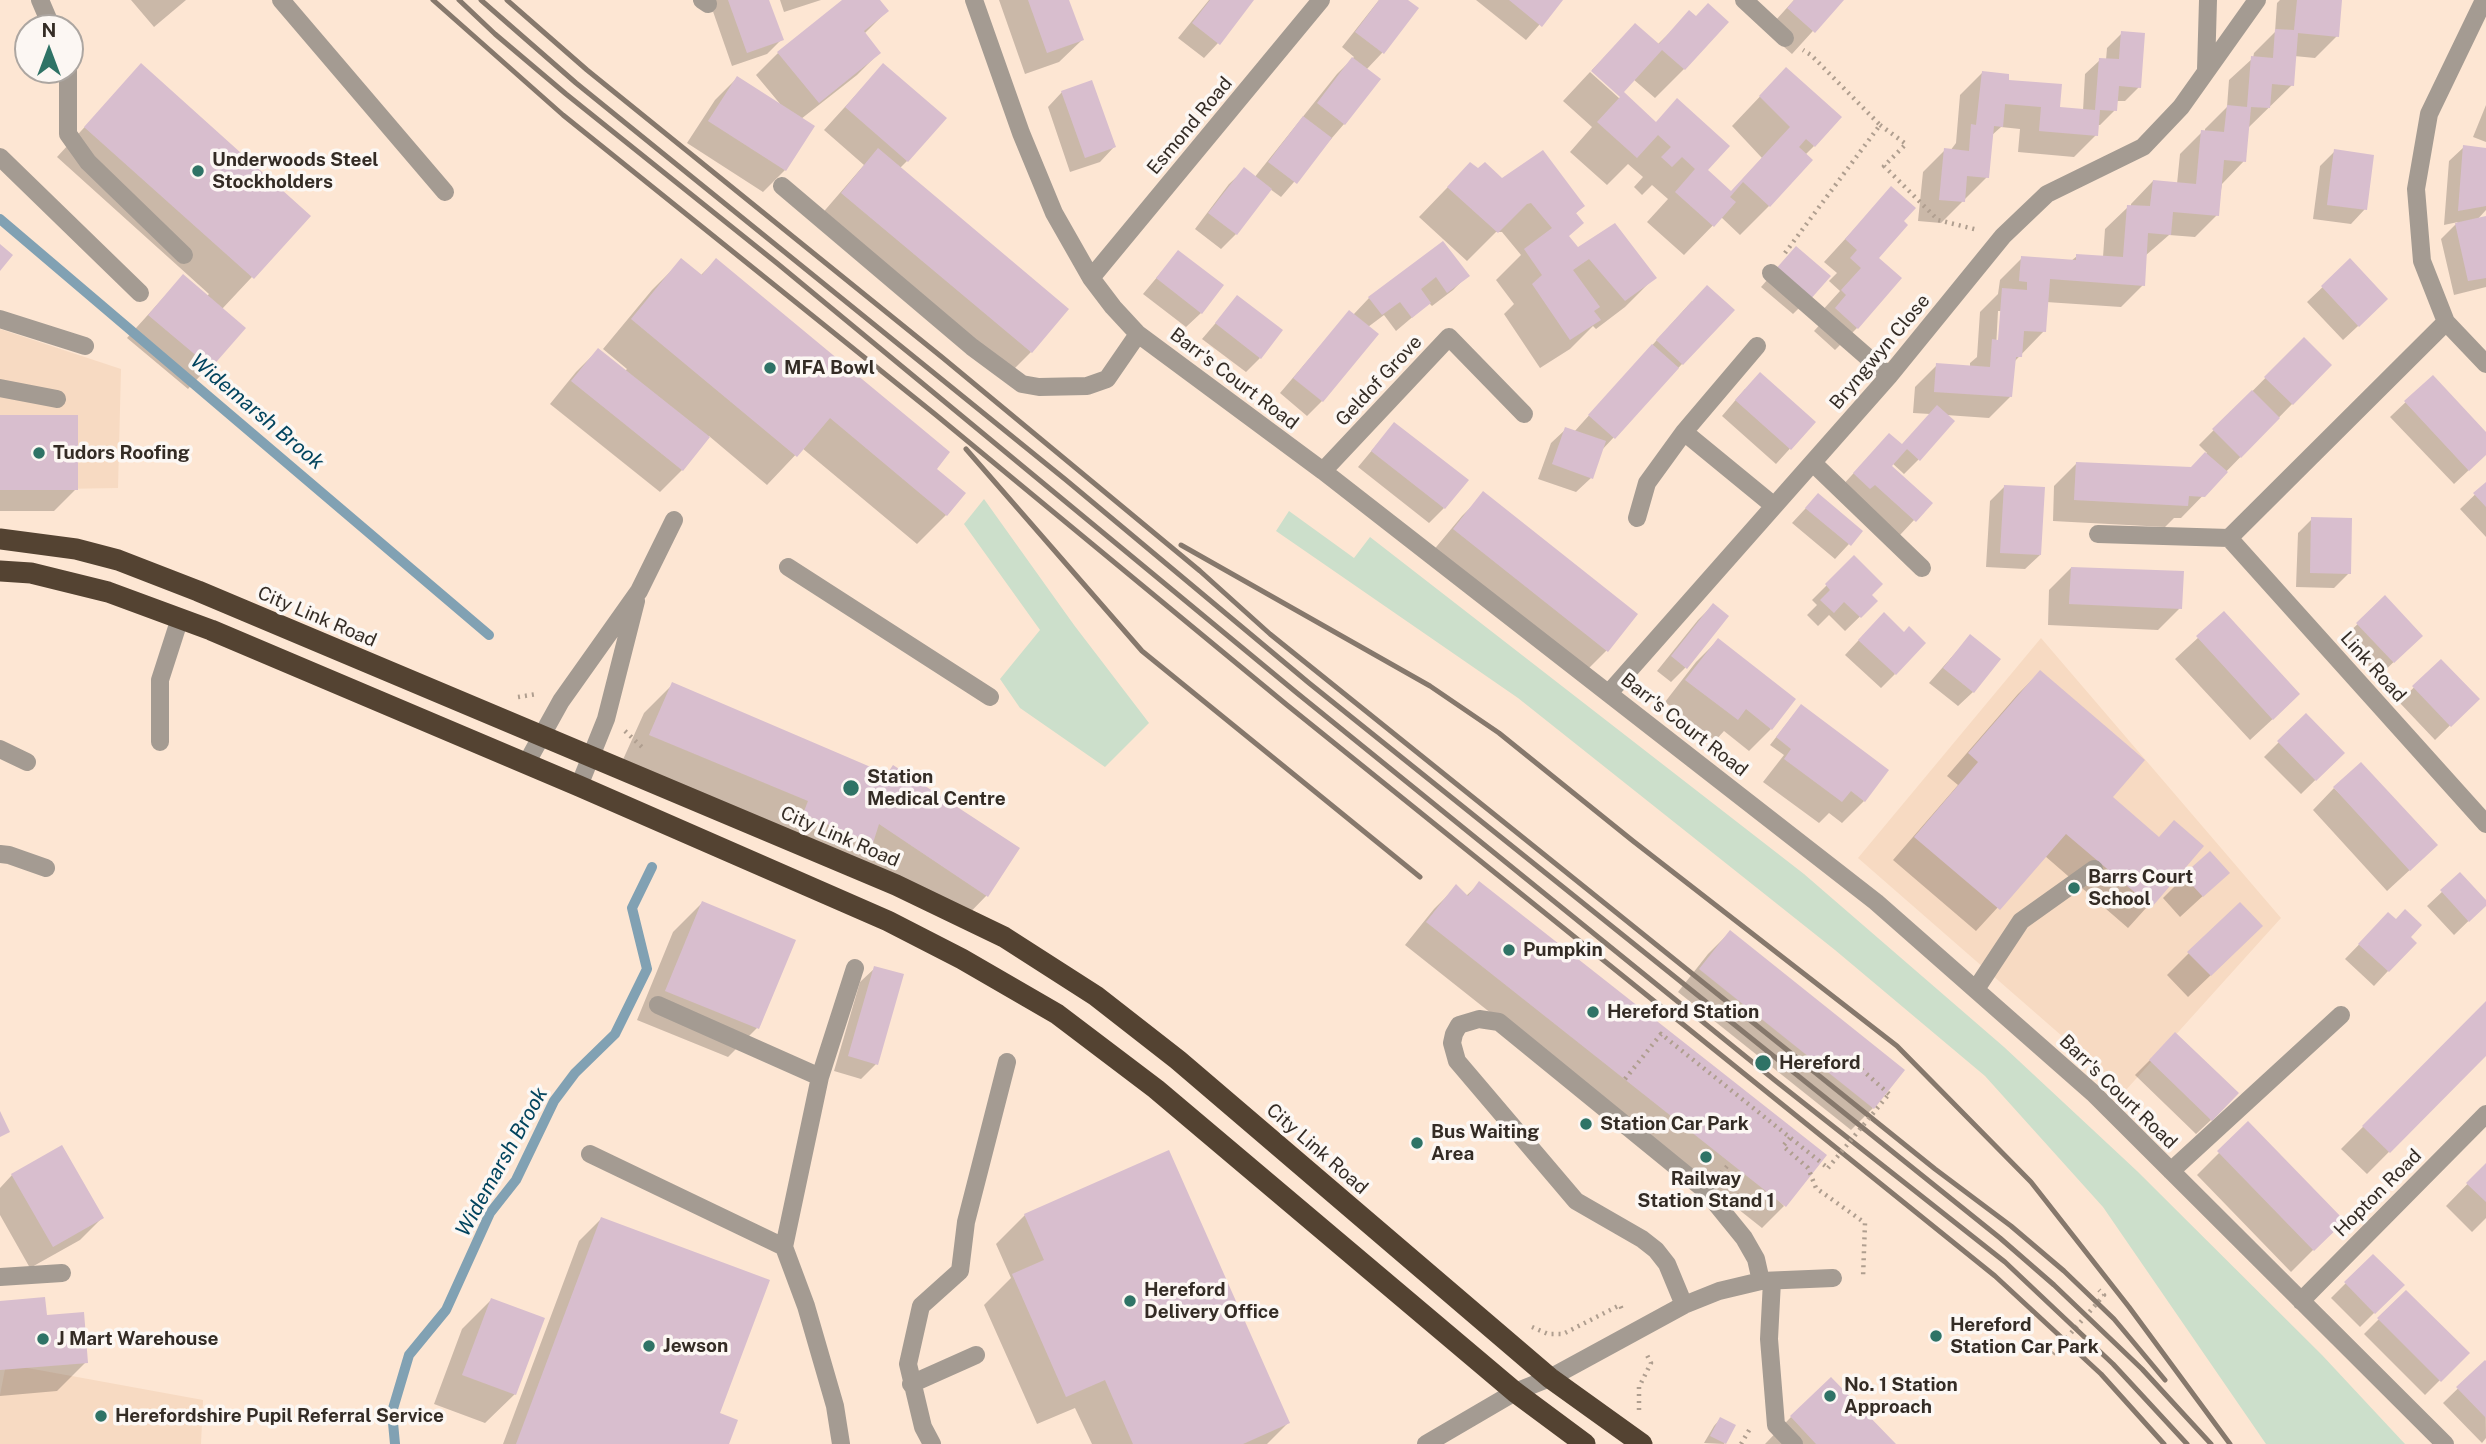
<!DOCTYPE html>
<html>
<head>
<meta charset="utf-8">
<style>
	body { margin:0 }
	#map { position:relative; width:2486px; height:1444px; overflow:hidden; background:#fde6d3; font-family:"Public Sans",sans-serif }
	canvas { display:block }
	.north { position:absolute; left:14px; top:14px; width:70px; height:70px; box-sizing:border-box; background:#fcf7f3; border:2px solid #aca6a1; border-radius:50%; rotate:0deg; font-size:19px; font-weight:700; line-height:28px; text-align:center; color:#342c25 }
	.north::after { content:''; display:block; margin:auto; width:24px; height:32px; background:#2f7366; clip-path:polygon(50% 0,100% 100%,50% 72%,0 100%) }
</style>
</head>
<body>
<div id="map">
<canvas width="2486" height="1444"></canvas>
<div class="north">N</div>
</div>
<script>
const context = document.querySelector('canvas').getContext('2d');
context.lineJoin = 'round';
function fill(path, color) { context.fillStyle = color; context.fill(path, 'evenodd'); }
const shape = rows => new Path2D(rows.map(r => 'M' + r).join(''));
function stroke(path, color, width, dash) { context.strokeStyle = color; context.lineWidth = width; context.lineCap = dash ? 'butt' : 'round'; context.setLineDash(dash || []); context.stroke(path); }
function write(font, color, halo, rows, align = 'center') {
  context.font = font + ' "Public Sans",sans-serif'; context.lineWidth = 7; context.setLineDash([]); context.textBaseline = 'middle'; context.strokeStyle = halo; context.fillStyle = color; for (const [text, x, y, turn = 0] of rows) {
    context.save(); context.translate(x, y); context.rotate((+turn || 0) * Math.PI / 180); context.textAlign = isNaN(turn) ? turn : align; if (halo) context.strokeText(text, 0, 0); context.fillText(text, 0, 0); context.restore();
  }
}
fill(shape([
	[0,329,121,369,118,488,0,490],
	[2041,638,2281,918,2125,1091,1858,858],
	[6,1364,203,1400,201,1444,0,1444,0,1395]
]), '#f7dac2');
fill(shape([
	[984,499,1074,625,1149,723,1105,767,1020,708,1000,679,1040,630,964,524],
	[1289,511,1354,558,1370,537,1804,874,2004,1047,2137,1171,2322,1355,2405,1444,2266,1444,2103,1207,1985,1076,1835,950,1518,698,1276,531]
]), '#ccdfcb');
fill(shape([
	[131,0,186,0,154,27],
	[709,0,768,0,782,39,767,54,732,66],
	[780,0,821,0,784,12],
	[844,0,878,0,887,11,864,34,879,53,857,75,801,119,813,126,785,170,763,192,687,143,715,100,737,78,781,105,756,75,778,53],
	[999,0,1067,0,1082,40,1059,62,1025,74],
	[1209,0,1252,0,1218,43,1204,58,1178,38],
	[1379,0,1405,0,1382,53,1366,70,1344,124,1281,197,1270,189,1236,234,1221,249,1195,229,1229,184,1244,170,1254,178,1337,74,1354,57,1342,47],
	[1476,0,1561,0,1526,40],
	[1794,0,1841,0,1792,54,1766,31],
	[2280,0,2340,0,2337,36,2315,58,2294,56,2292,85,2247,129,2244,161,2222,184,2217,215,2195,237,2169,235,2145,256,2143,285,2121,307,2046,302,2044,331,2013,363,2011,396,1989,418,1946,415,1919,459,1904,474,1892,463,1889,466,1930,503,1900,535,1840,488,1875,450,1901,446,1930,414,1913,413,1915,387,1937,365,1970,367,1970,363,1977,357,1980,312,1998,294,2000,280,2022,258,2071,261,2077,256,2103,257,2105,229,2128,207,2131,207,2131,204,2153,181,2177,184,2180,154,2202,132,2205,132,2205,129,2227,107,2229,80,2253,58,2254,53,2275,32,2277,3],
	[1998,311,2002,311,1999,349,1996,348],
	[1690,13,1684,69,1655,98,1633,79,1621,92,1730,193,1762,158,1732,126,1786,69,1814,146,1805,155,1769,206,1740,235,1721,217,1684,255,1647,222,1668,199,1652,185,1642,195,1634,187,1643,177,1628,164,1607,185,1570,152,1592,127,1563,101,1590,72,1620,99,1620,95,1592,70,1635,25,1657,45],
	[2122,33,2139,87,2125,101,2116,101,2115,110,2100,125,2097,125,2096,135,2074,157,2018,152,2020,129,2001,127,1991,136,1987,177,1941,223,1918,221,1923,172,1945,150,1950,151,1956,143,1960,95,1982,73,2007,81,2058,109,2083,111,2085,74,2100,60,2106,60,2107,48],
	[883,65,907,161,899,169,1031,352,1009,374,820,216,864,165,824,130],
	[141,66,309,216,222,309,244,328,188,389,127,338,183,276,207,296,209,294,57,157],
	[1062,92,1114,147,1100,162,1070,172,1048,107],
	[2486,105,2486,142,2473,137],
	[2464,147,2486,149,2486,210,2476,221,2486,218,2486,287,2454,295,2441,239,2458,222,2444,225,2449,161],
	[2335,151,2365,209,2351,224,2313,219,2320,166],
	[1470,164,1478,171,1502,180,1583,206,1575,214,1567,237,1578,249,1654,278,1625,307,1596,329,1593,326,1570,349,1540,368,1504,314,1514,304,1496,280,1521,255,1502,232,1496,232,1467,261,1419,217],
	[1891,189,1877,258,1857,328,1835,350,1814,331,1826,318,1820,313,1840,291,1829,281,1837,273,1824,262],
	[1443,243,1467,276,1453,290,1432,306,1429,303,1396,331,1384,315,1368,327,1322,401,1307,416,1280,393,1349,312,1353,315,1369,298],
	[1178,252,1201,313,1186,327,1143,294],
	[716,260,934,469,946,515,917,544,802,448,767,485,709,436,682,470,660,492,550,404,576,372,598,350,625,371,627,369,603,349,652,290,681,261,700,276],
	[2350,261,2372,313,2343,340,2307,302],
	[1782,263,1807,300,1793,314,1761,287],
	[1238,297,1260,358,1246,372,1202,339],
	[1692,301,1682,364,1601,451,1591,478,1576,492,1538,479,1551,443,1566,429,1574,432],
	[2304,339,2330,365,2181,518,2174,518,2165,527,2053,521,2054,486,2077,463,2191,469,2207,453,2199,445],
	[2432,377,2486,434,2486,454,2454,484,2390,417],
	[1745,389,1814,422,1776,464,1722,416],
	[0,417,76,489,54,511,0,511],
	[1394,424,1444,508,1429,523,1358,467],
	[2486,484,2486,537,2460,509],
	[2005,486,2040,555,2025,569,1986,567,1990,501],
	[1484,494,1636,614,1606,651,1584,673,1432,552,1462,516],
	[1818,495,1861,531,1835,559,1792,523],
	[2312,519,2349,573,2334,588,2296,587,2298,533],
	[1854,558,1870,595,1876,601,1845,631,1829,615,1818,626,1807,615,1817,605,1812,600],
	[2071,568,2180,608,2158,630,2048,625,2049,590],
	[2385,598,2421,636,2379,676,2342,639],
	[1713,605,1726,616,1685,668,1671,682,1657,671,1698,620],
	[2224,614,2276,716,2250,740,2175,659],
	[1869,629,1895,674,1881,688,1845,655],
	[1970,636,1973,692,1958,706,1929,683],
	[1718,640,1771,729,1749,751,1724,731,1715,741,1665,702,1696,662],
	[2441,661,2477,699,2435,740,2399,702],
	[2040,672,2111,797,2159,838,2202,846,2128,928,2045,856,1976,931,1893,860,1958,785,1947,776,2018,694],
	[673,684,885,775,893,767,987,895,958,925,621,764,644,713],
	[1795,713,1864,801,1842,823,1829,813,1819,823,1763,782,1784,755,1770,745],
	[2306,715,2343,753,2301,794,2264,757],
	[2334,788,2413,867,2387,891,2313,810],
	[2460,875,2486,904,2454,935,2427,906],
	[2185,876,2205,894,2180,917,2163,898],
	[1480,883,1784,1206,1762,1228,1405,945,1434,909,1456,887,1466,896],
	[702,903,757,1028,728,1057,637,1020,673,932],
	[2374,929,2408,937,2388,971,2374,986,2345,959],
	[1730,932,1873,1108,1851,1130,1678,992,1708,954],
	[2239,948,2188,997,2167,975,2189,953],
	[875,968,876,1064,861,1079,834,1071,860,982],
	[2486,1003,2486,1054,2367,1174,2341,1149],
	[2175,1035,2211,1120,2196,1134,2135,1075],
	[2248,1124,2342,1221,2291,1272,2197,1175],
	[1168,1152,1288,1423,1267,1444,1092,1444,1075,1408,1037,1424,984,1305,1011,1278,996,1244,1025,1215],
	[2486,1165,2486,1218,2472,1232,2446,1206],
	[12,1175,102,1218,80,1240,30,1268,0,1215,0,1188],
	[601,1219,727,1444,503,1444,579,1241],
	[2373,1256,2402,1285,2360,1327,2331,1298],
	[2406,1292,2467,1353,2425,1395,2364,1334],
	[491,1300,515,1394,485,1423,434,1404,462,1329],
	[0,1302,45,1317,86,1362,57,1391,0,1396],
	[2485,1362,2486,1438,2482,1443,2443,1403],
	[1791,1417,1893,1444,1765,1444],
	[1720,1419,1734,1426,1724,1444,1704,1443,1714,1426]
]), '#0003');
stroke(shape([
	[0,219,489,635],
	[395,1444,392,1412,409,1355,446,1310,490,1213,516,1180,554,1101,575,1073,615,1034,647,969,632,908,652,867]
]), '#81a1b3', 10);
fill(shape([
	[728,0,769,0,784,40,747,53],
	[842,0,880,0,889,11,864,31,881,53,819,103,777,52],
	[1028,0,1069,0,1084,40,1047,53],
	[1210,0,1254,0,1220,45,1192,23],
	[1379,0,1408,0,1419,8,1384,54,1355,32],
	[1509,0,1563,0,1542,27],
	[1794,0,1844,0,1815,33,1787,8],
	[2297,0,2342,0,2339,37,2298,33,2294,86,2272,84,2270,108,2251,107,2246,162,2224,160,2219,216,2173,212,2171,235,2148,233,2145,286,2050,279,2046,332,2024,331,2022,357,2016,357,2012,397,1934,392,1936,363,1990,367,1992,339,1998,340,2002,288,2027,290,2027,282,2019,281,2021,256,2076,260,2076,254,2123,257,2127,205,2150,206,2153,180,2196,184,2201,130,2224,132,2227,105,2247,107,2251,56,2273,58,2275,29,2294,30],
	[1708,3,1729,22,1685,70,1662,50,1624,92,1656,122,1677,98,1730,146,1708,170,1731,191,1790,127,1759,96,1786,67,1842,117,1815,147,1806,139,1799,147,1813,160,1770,207,1743,182,1730,197,1736,202,1714,227,1675,192,1695,169,1682,157,1672,167,1661,157,1671,147,1658,135,1637,158,1597,122,1620,97,1591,71,1635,23,1659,44,1689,10,1696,16],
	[2121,31,2145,33,2141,88,2119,86,2117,111,2100,110,2098,136,2039,131,2041,107,2005,104,2003,127,1994,126,1989,178,1967,176,1965,202,1939,200,1944,148,1969,151,1971,124,1976,125,1982,71,2009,74,2009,80,2062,84,2060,107,2095,110,2099,58,2119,59],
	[1352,57,1381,79,1345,125,1317,103],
	[141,63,311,216,254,279,84,127],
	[883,63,947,118,908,162,845,107],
	[737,76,815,126,786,171,708,121],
	[1092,80,1116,147,1085,158,1061,91],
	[1303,116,1332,138,1297,184,1268,162],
	[2463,145,2486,148,2486,206,2458,211],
	[878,148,1069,309,1032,353,841,193],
	[2334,149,2374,155,2367,210,2327,205],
	[1543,150,1585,206,1576,213,1584,223,1569,236,1578,247,1615,223,1657,278,1625,301,1589,259,1573,270,1600,307,1594,311,1601,320,1570,340,1532,284,1542,275,1524,249,1552,228,1531,203,1527,204,1498,233,1447,187,1470,162,1478,168,1485,162,1502,178],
	[1244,167,1272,189,1237,235,1208,213],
	[1891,186,1916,208,1904,221,1908,225,1879,258,1902,278,1858,329,1835,308,1846,295,1841,290,1861,268,1850,258,1857,250,1845,239],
	[2486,216,2486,278,2468,281,2455,223],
	[1443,241,1470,276,1447,293,1436,277,1421,289,1431,303,1412,318,1400,302,1382,315,1368,297],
	[0,244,13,255,0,271],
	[1796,246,1831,276,1809,301,1774,271],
	[1178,250,1224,285,1202,314,1156,278],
	[681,258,702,275,716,258,950,452,937,469,966,493,947,516,830,418,797,457,631,319],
	[2350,258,2388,299,2359,327,2321,286],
	[183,274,246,328,211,368,148,315],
	[1707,285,1735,310,1683,365,1656,340],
	[1237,295,1283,330,1261,359,1215,323],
	[1349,310,1379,334,1323,402,1293,378],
	[2304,337,2332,365,2293,405,2264,377],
	[1652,344,1679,368,1615,439,1588,415],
	[598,348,710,437,683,471,571,381],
	[1760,372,1816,422,1791,450,1735,400],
	[2433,375,2486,432,2486,455,2469,471,2404,401],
	[2252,390,2280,418,2241,458,2212,429],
	[1937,405,1955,421,1920,461,1907,449,1892,466,1933,503,1916,522,1875,485,1870,489,1853,473,1889,433,1902,444],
	[0,415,78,415,78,490,0,490],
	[1394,422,1469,480,1445,509,1371,451],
	[1565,427,1606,441,1593,479,1552,464],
	[2205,452,2228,472,2205,497,2189,496,2188,506,2074,500,2076,462,2191,467],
	[2486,482,2486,507,2473,493],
	[2004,485,2045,487,2041,555,2000,553],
	[1483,491,1638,614,1608,652,1453,529],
	[1818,493,1863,531,1851,546,1805,508],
	[2311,517,2352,518,2351,574,2310,573],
	[1854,555,1883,584,1872,595,1878,601,1861,618,1844,602,1834,613,1820,600,1830,590,1825,584],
	[2071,567,2184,571,2182,609,2069,604],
	[2385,595,2423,636,2394,663,2356,623],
	[1713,603,1729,616,1687,669,1671,656],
	[2224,611,2300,694,2273,720,2196,636],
	[1884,612,1904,632,1909,626,1926,643,1896,675,1858,640],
	[1970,634,2001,659,1974,693,1943,668],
	[1718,638,1796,699,1772,730,1746,709,1738,720,1685,680],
	[2441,659,2480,699,2451,727,2412,686],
	[2040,670,2145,760,2113,797,2159,837,2174,820,2204,846,2152,907,2066,834,2000,910,1914,837,1978,762,1968,753],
	[672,682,887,774,893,765,1020,848,988,897,879,824,873,843,803,814,808,801,649,735],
	[1801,704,1889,770,1865,802,1851,791,1842,802,1784,759,1791,749,1776,737],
	[2306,713,2345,753,2316,781,2277,741],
	[2361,762,2438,845,2410,871,2333,787],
	[2210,851,2230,873,2203,897,2183,875],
	[2460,872,2486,900,2486,906,2469,922,2440,890],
	[1479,881,1827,1155,1786,1207,1426,922,1456,884,1468,896],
	[702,901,796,940,759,1029,665,991],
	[2240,902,2263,926,2211,976,2187,952],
	[2405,909,2422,925,2411,937,2417,943,2389,972,2358,944,2388,912,2396,919],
	[1730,930,1905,1070,1874,1109,1699,969],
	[874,966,904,974,878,1065,848,1056],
	[2486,1001,2486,1056,2390,1153,2362,1126],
	[2175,1032,2239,1093,2212,1121,2149,1060],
	[0,1111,10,1132,0,1137],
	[2248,1121,2345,1221,2314,1251,2217,1151],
	[62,1145,104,1218,53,1247,11,1174],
	[1169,1150,1290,1423,1243,1444,1133,1444,1105,1380,1066,1397,1012,1274,1044,1260,1024,1214],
	[2486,1163,2486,1202,2466,1183],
	[601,1217,770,1280,720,1413,738,1420,729,1444,516,1444],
	[2373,1254,2405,1285,2375,1314,2344,1282],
	[2406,1290,2470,1353,2441,1382,2377,1318],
	[45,1297,47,1315,84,1312,88,1363,0,1370,0,1301],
	[491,1298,545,1318,516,1395,462,1375],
	[2485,1360,2486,1361,2486,1418,2456,1387],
	[1831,1377,1896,1444,1816,1444,1790,1416],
	[1720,1417,1736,1425,1726,1444,1710,1436]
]), '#d8bece');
stroke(shape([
	[1880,125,1906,144,1884,166,1938,220,1978,230],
	[1785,253,1880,125,1811,55,1803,50],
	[518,697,537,694],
	[625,731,644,749],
	[1851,1060,1889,1094],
	[1625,1079,1661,1034,1828,1168],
	[1790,1138,1783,1146,1808,1168,1816,1188,1865,1223,1863,1278],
	[1721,1173,1730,1163],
	[1532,1327,1548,1334,1563,1334,1620,1305,1623,1312],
	[2043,1348,2051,1356,2104,1295,2099,1290],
	[1639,1410,1639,1387,1651,1363,1646,1353],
	[1741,1444,1751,1427]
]), '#af9e8f', 4.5, [2, 5]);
stroke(shape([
	[40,0,52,28],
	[281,0,445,192],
	[702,0,708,4],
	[974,0,1021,133,1054,213,1091,278,1113,307,1138,334,1323,471,1876,902,2093,1093,2445,1444],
	[1744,0,1785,38],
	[2484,0,2429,114,2416,189,2422,261,2446,322,2486,364],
	[68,70,68,134,88,162,184,255],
	[2206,70,2208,0],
	[0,157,140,293],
	[782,186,972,347,1022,384,1039,387,1087,386,1107,379,1138,334],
	[1771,273,1889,376],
	[1091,278,1321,0],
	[0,319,85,346],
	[0,388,57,399],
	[1684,432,1773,505],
	[1813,463,1922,568],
	[1323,471,1449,337,1524,414],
	[1637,518,1647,483,1684,432,1757,346],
	[2098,534,2229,538,2446,322],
	[2229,538,2486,824],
	[788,567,990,697],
	[1609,693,1889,376,2003,236,2047,194,2143,147,2181,107,2257,0],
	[160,742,160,680,180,618],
	[0,749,27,762],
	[526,764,561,701,639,591,674,520],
	[579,786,606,719,636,601],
	[0,854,9,855,46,868],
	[1976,989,2021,921,2094,869],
	[658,1005,820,1077],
	[590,1154,784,1247],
	[2171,1171,2341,1015],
	[0,1277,62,1273],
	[1772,1281,1769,1339,1776,1425,1794,1444],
	[2301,1301,2486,1114],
	[1684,1305,1667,1264,1656,1250,1642,1239,1576,1201,1457,1061,1452,1043,1454,1034,1459,1025,1479,1019,1499,1022,1705,1190,1744,1238,1756,1259,1761,1281],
	[911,1384,976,1355],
	[841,1444,835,1406,806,1306,784,1247,820,1077,855,968],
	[932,1444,923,1427,908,1364,921,1306,960,1271,966,1222,1007,1062],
	[1426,1444,1515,1392,1550,1378,1684,1305,1719,1291,1761,1281,1833,1278]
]), '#a49b92', 18);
stroke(shape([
	[0,539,76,549,118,560,198,591,896,885,1004,937,1096,996,1178,1060,1550,1378,1642,1444],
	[0,571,31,573,108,592,211,630,579,786,888,921,962,959,1057,1014,1156,1089,1515,1392,1585,1444]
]), '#544332', 21);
stroke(shape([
	[433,0,563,115,936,415,1287,705,1995,1276,2101,1374,2164,1444],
	[459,0,495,34,566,94,778,264,1297,693,1777,1082,2005,1262,2113,1364,2187,1444],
	[481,0,576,83,1066,480,1309,683,2000,1238,2054,1285,2142,1369,2211,1444],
	[507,0,587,70,943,358,1200,571,1270,634,1935,1169,2011,1226,2064,1271,2114,1319,2165,1380],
	[966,449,1142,651,1420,877],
	[1181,545,1430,686,1499,733,1633,841,1897,1046,2031,1182,2129,1307,2230,1444]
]), '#86786c', 5);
stroke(shape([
	[1828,1168,1889,1094]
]), '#af9e8f', 4.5, [2, 5]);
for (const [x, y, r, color] of [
	[198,171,7,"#2f7366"],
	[770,368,7,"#2f7366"],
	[39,453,7,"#2f7366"],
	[851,788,9,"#2f7366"],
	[2074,888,7,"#2f7366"],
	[1509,950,7,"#2f7366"],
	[1593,1012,7,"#2f7366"],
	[1763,1063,9,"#2f7366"],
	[1586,1124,7,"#2f7366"],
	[1417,1143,7,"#2f7366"],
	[1706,1157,7,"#2f7366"],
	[1130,1301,7,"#2f7366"],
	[1936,1336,7,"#2f7366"],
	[43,1339,7,"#2f7366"],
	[649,1346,7,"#2f7366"],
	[1830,1396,7,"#2f7366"],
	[101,1416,7,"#2f7366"]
]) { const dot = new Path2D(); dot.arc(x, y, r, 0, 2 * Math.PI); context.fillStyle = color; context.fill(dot); stroke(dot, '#fcf7f3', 2.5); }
write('19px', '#342c25', '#fcf7f3', [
	["Esmond Road",1190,126,-50],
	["Bryngwyn Close",1880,352,-50],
	["Barr's Court Road",1234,379,37],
	["Geldof Grove",1379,381,-47],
	["City Link Road",317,617,23],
	["Link Road",2373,667,48],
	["Barr's Court Road",1684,725,38],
	["City Link Road",840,837,23],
	["Barr's Court Road",2118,1092,44],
	["City Link Road",1317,1149,41],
	["Hopton Road",2378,1193,-45]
]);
write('bold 19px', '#342c25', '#fcf7f3', [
	["Underwoods Steel",212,160],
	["Stockholders",212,182],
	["MFA Bowl",784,368],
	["Tudors Roofing",53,453],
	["Station",867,777],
	["Medical Centre",867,799],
	["Barrs Court",2088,877],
	["School",2088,899],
	["Pumpkin",1523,950],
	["Hereford Station",1607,1012],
	["Hereford",1779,1063],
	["Station Car Park",1600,1124],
	["Bus Waiting",1431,1132],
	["Area",1431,1154],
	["Railway",1706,1179,"center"],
	["Station Stand 1",1706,1201,"center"],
	["Hereford",1144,1290],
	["Delivery Office",1144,1312],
	["Hereford",1950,1325],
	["Station Car Park",1950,1347],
	["J Mart Warehouse",57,1339],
	["Jewson",663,1346],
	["No. 1 Station",1844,1385],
	["Approach",1844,1407],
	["Herefordshire Pupil Referral Service",115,1416]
], 'left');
write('italic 21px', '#02445e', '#fcf7f3', [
	["Widemarsh Brook",257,412,40],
	["Widemarsh Brook",502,1162,-61]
]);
</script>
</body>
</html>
